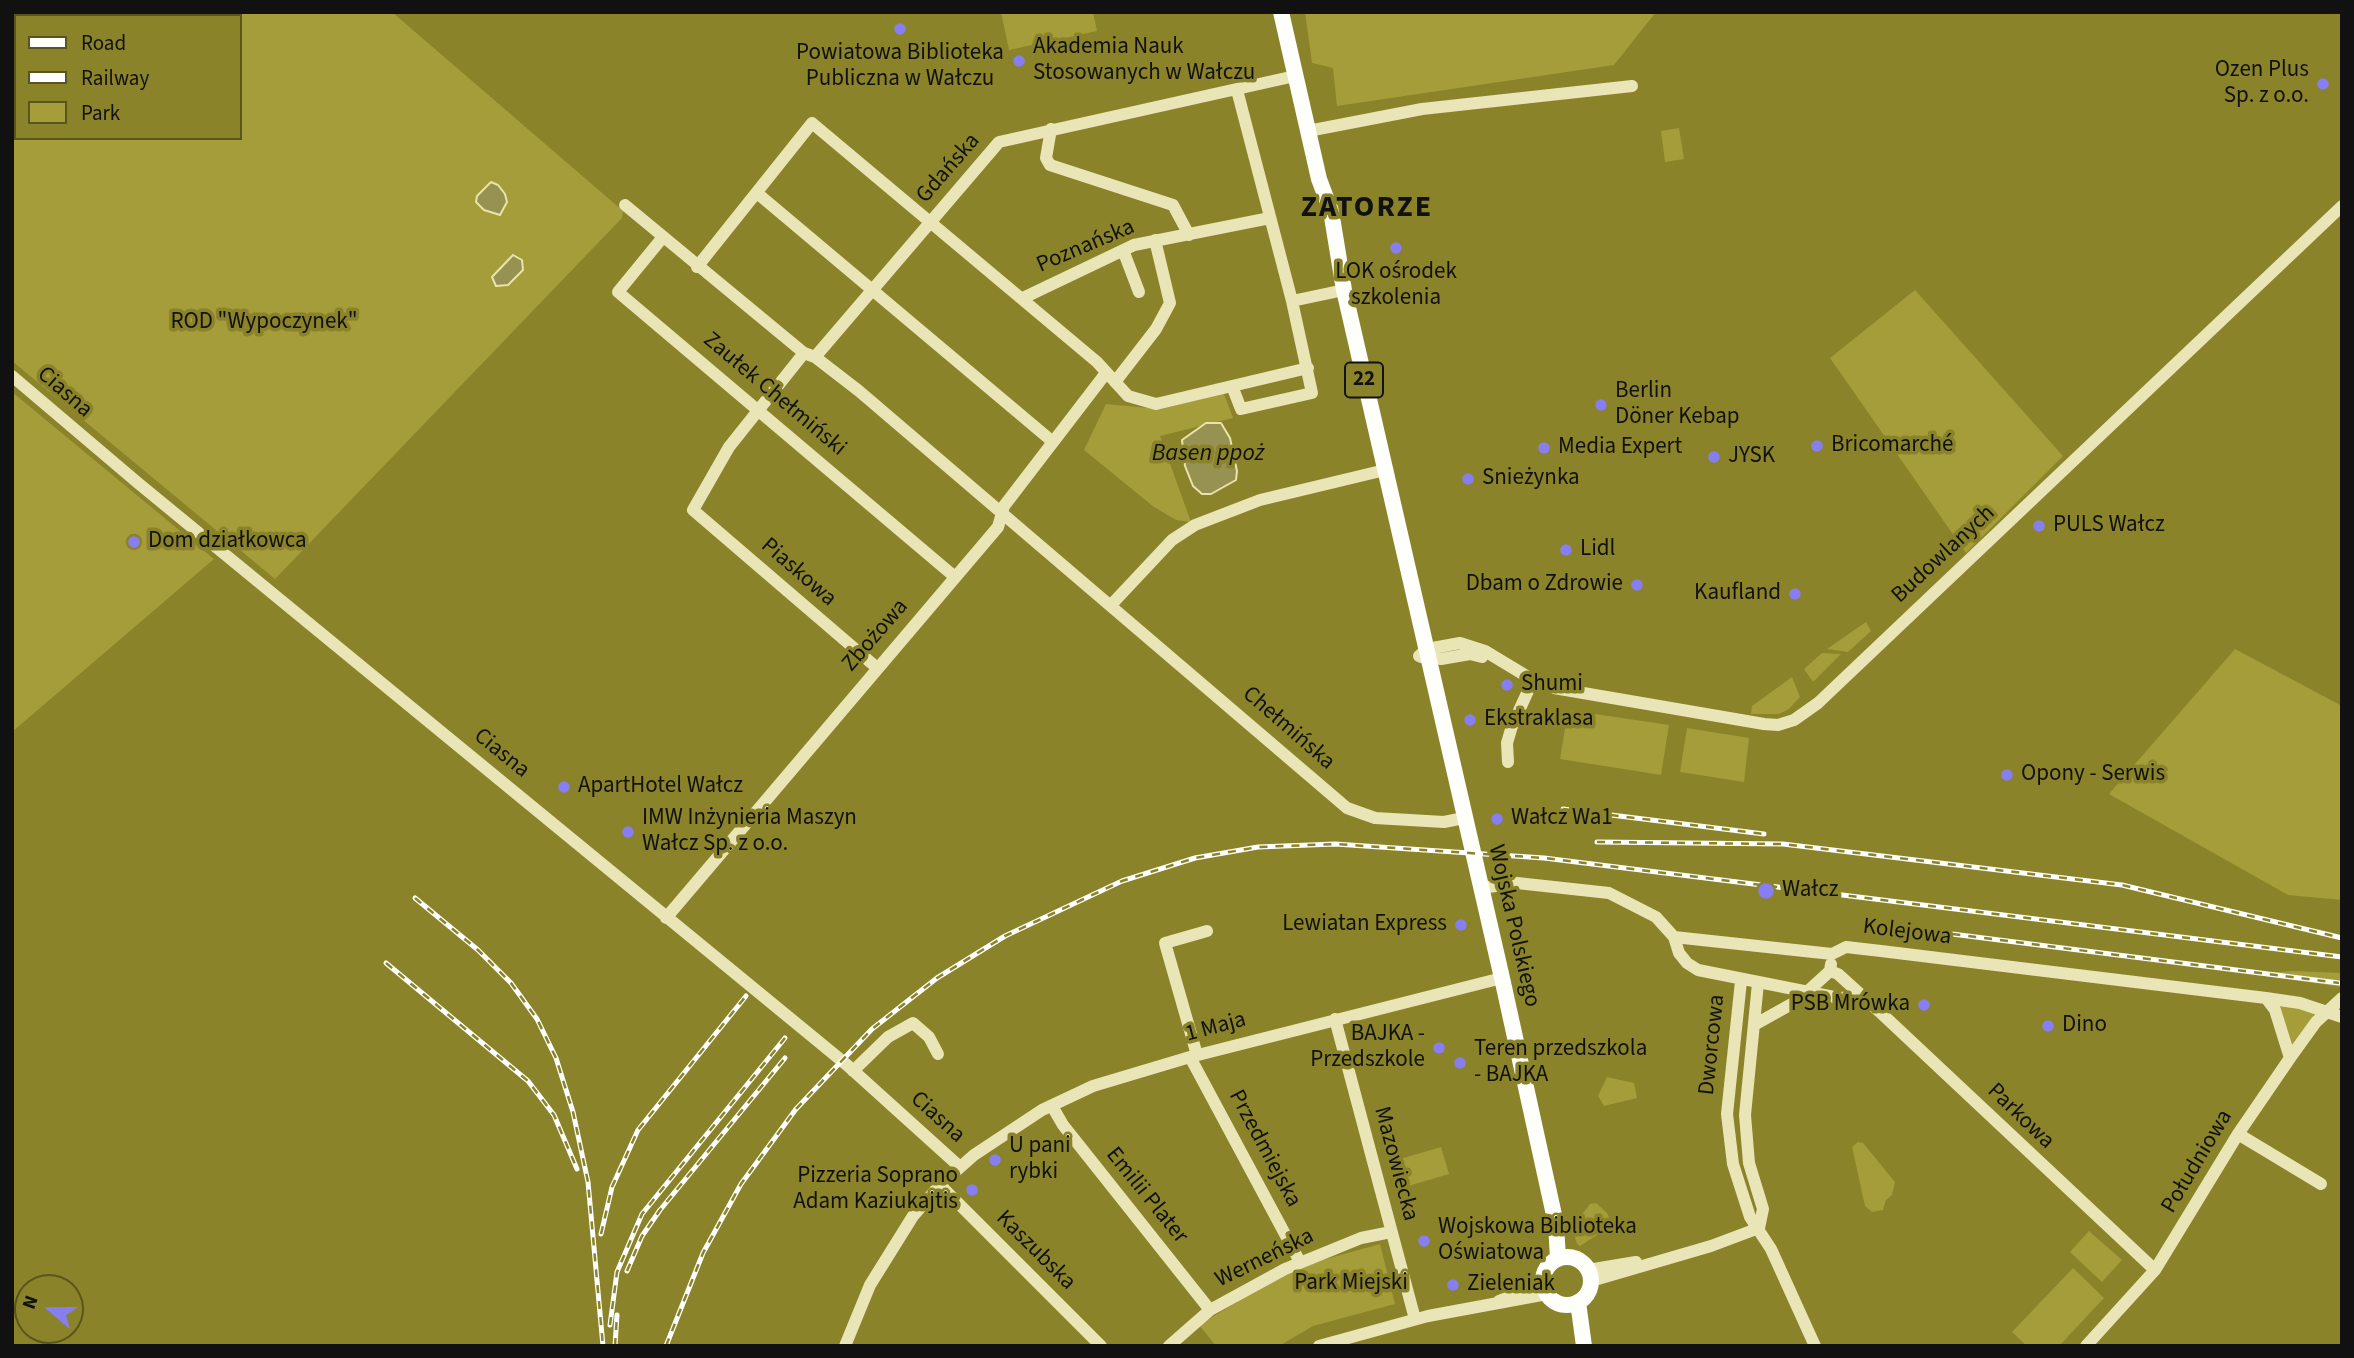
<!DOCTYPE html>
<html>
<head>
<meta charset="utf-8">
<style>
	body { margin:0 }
	#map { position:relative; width:2354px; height:1358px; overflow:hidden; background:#8b8329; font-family:"Source Sans 3",sans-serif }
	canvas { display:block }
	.frame { position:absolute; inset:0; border:14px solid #111; pointer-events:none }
	.legend { position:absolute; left:14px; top:14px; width:228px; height:126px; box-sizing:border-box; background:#8b8329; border:2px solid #5a551f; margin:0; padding:9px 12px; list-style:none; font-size:21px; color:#111 }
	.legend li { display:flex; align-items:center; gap:14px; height:35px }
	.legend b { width:35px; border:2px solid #5a551f }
	.north { position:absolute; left:14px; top:1274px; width:70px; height:70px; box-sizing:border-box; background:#8b8329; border:2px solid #5a551f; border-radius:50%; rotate:290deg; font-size:19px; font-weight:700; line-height:28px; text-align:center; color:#111 }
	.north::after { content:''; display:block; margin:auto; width:24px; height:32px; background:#867ef1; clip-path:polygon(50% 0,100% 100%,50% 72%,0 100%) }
</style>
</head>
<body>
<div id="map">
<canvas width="2354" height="1358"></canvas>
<div class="frame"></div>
<ul class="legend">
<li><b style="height:9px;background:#fefefa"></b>Road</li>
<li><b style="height:9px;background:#fff"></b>Railway</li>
<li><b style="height:19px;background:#a59c3a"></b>Park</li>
</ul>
<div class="north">N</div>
</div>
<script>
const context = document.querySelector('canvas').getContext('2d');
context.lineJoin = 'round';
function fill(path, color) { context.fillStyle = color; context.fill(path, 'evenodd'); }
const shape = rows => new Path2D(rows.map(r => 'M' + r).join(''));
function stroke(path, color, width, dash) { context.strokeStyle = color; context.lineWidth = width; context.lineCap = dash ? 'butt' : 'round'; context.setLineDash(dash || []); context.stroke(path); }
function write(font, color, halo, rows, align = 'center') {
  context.font = font + ' "Source Sans 3",sans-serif'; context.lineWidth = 7; context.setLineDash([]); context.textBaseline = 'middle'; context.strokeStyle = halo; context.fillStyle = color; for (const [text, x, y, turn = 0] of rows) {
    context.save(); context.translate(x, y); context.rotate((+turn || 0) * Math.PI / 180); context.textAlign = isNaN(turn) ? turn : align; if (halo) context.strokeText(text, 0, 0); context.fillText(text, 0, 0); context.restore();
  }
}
fill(shape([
	[12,12,392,12,623,211,622,218,275,579,12,361],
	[16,16,240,16,240,138,16,138],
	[1001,12,1093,12,1097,31,1009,50],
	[1305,12,1656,12,1614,65,1337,106,1333,68,1312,63],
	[1679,128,1684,159,1665,162,1661,131],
	[1915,290,2063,456,1966,553,1830,358],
	[12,392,214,559,12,732],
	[1224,394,1233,418,1160,436,1191,522,1176,520,1154,507,1084,450,1106,404,1160,409],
	[1866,622,1871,631,1848,652,1827,649],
	[2235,649,2342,706,2342,900,2288,895,2109,794],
	[1822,653,1841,654,1813,682,1804,669],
	[1792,677,1800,697,1789,709,1779,714,1751,714,1752,706],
	[1568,710,1669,725,1661,775,1560,759],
	[1687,728,1749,738,1744,782,1680,772],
	[2291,971,2342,973,2342,987,2251,974],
	[2278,1003,2316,1012,2291,1047],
	[1607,1077,1634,1083,1637,1098,1604,1106,1598,1096],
	[1858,1142,1863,1143,1895,1182,1892,1195,1886,1200,1883,1210,1872,1212,1865,1206,1852,1147],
	[1441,1147,1449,1174,1398,1189,1390,1162],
	[1596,1203,1607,1213,1612,1225,1580,1246,1577,1244,1572,1228,1590,1204],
	[2089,1231,2122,1260,2102,1282,2070,1252],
	[1380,1244,1395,1304,1313,1326,1279,1346,1216,1346,1199,1325,1294,1268],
	[2073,1268,2104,1298,2059,1346,2027,1346,2012,1332]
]), '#a59c3a');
const water = shape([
	[491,182,498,185,505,194,507,202,500,215,484,210,476,202,477,196,491,182],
	[513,255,522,260,523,270,508,285,496,286,492,277,513,255],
	[1206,423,1221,423,1230,438,1237,471,1236,480,1211,494,1202,494,1193,486,1185,466,1182,440,1206,423]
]);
fill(water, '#979152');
stroke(water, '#eae3ac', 2);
stroke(shape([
	[1051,129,1046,158,1050,165,1173,205,1189,235],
	[1308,131,1422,109,1632,86],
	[757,193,1053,442],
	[625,205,804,353,815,357,859,391,1347,808,1375,818,1444,822,1464,818],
	[663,237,618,292,955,577],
	[1123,250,1139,292],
	[697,267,812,123,1097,362,1128,396,1156,404,1232,386,1241,409,1312,393,1292,301,1237,90],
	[1023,298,1134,245,1270,218],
	[1292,301,1344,290],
	[804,353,729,447,693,510,876,667],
	[815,357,999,142,1295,76],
	[12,376,138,483,847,1065,960,1167],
	[1115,382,1156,329,1170,303,1155,240],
	[1232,386,1308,368],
	[1111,605,1172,540,1195,525,1260,500,1385,470],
	[1419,656,1427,649,1460,643,1485,651,1533,680,1554,688,1764,724,1778,725,1794,720,1818,703,2342,206],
	[1421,657,1441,659,1470,654,1482,657],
	[1508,762,1507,743,1512,726,1533,680],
	[1481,888,1517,883,1609,893,1656,917,1674,937,1679,953,1687,963,1698,970,1839,998,1853,997,1858,992],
	[666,918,998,527,1004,506,1106,373],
	[1674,937,1832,954,1846,947,1881,951,2266,998,2300,1003,2342,1017],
	[1830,971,1838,974,1881,1013,2155,1270],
	[1741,981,1727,1114,1733,1164,1750,1217,1771,1249,1815,1346],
	[1758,983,1745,1115,1749,1163,1763,1209,1759,1228],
	[2266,998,2275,1010,2290,1058],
	[1335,1019,1415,1319],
	[1754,1025,1797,1001,1830,971,1831,964],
	[1197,1055,1165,943,1207,931],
	[1190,1057,1300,1262],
	[853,1071,888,1037,913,1023,929,1037,938,1054],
	[1052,1106,1063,1125,1210,1310],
	[2238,1134,2321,1184],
	[940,1185,1101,1346],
	[1588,1270,1636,1262],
	[1591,1281,1711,1246,1759,1228],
	[1499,1301,1544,1282],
	[845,1346,870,1285,913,1216,940,1185,974,1155,1042,1110,1093,1086,1190,1057,1502,978],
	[1169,1346,1210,1310,1285,1269,1361,1238,1391,1232],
	[1319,1346,1428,1316,1547,1294],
	[2086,1346,2155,1270,2238,1134,2290,1058,2316,1022,2342,998]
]), '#e9e5b7', 12);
stroke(shape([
	[1281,12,1319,179,1331,211,1344,290,1502,978,1556,1224,1558,1259],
	'1543 1281a24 24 0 1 1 48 0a24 24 0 1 1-48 0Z',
	[1578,1302,1584,1346]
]), '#fefefa', 16);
const rail = shape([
	[1563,809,1764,834],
	[1597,842,1783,844,2122,885,2342,938],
	[415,898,478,950,511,983,537,1019,556,1058,573,1112,588,1182,603,1346],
	[1873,924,2339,983],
	[386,963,528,1081,554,1115,577,1169],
	[601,1234,612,1187,638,1130,746,996],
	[627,1271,642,1236,660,1210,785,1058],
	[610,1325,617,1272,642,1214,785,1038],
	[615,1346,617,1315],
	[666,1346,703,1253,741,1184,796,1109,872,1029,937,978,1005,936,1122,881,1195,858,1258,847,1335,844,1544,858,2342,957]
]);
stroke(rail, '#fff', 5);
stroke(rail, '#8b8329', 2.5, [8]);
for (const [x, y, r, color] of [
	[900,29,7,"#867ef1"],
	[1019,61,7,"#867ef1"],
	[2323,84,7,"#867ef1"],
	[1396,248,7,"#867ef1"],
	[1601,405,7,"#867ef1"],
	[1817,446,7,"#867ef1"],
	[1544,448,7,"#867ef1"],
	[1714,457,7,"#867ef1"],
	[1468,479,7,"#867ef1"],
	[2039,526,7,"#867ef1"],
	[134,542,7,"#867ef1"],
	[1566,550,7,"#867ef1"],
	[1637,585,7,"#867ef1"],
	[1795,594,7,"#867ef1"],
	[1507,685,7,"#867ef1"],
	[1470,720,7,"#867ef1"],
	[2007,775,7,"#867ef1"],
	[564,787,7,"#867ef1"],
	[1497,819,7,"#867ef1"],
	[628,832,7,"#867ef1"],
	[1766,891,9,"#867ef1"],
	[1461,925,7,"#867ef1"],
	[1924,1005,7,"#867ef1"],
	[2048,1026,7,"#867ef1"],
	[1439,1048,7,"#867ef1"],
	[1460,1063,7,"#867ef1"],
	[995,1160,7,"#867ef1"],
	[972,1190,7,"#867ef1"],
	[1424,1241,7,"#867ef1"],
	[1453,1285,7,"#867ef1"]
]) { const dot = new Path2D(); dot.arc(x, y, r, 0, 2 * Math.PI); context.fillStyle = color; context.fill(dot); stroke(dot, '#8b8329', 2.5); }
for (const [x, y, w] of [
	[1364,380,38]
]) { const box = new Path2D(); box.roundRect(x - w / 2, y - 17.5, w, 35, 5); context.fillStyle = '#8b8329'; context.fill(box); stroke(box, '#111', 2); }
write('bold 21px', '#111', null, [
	["22",1364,380]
]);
write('23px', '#111', '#8b8329', [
	["Akademia Nauk",1033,48],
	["Stosowanych w Wałczu",1033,74],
	["Powiatowa Biblioteka",900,54,"center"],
	["Publiczna w Wałczu",900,80,"center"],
	["Ozen Plus",2309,71,"right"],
	["Sp. z o.o.",2309,97,"right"],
	["LOK ośrodek",1396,273,"center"],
	["szkolenia",1396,299,"center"],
	["Berlin",1615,392],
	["Döner Kebap",1615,418],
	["Bricomarché",1831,446],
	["Media Expert",1558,448],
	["JYSK",1728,457],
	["Snieżynka",1482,479],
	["PULS Wałcz",2053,526],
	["Dom działkowca",148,542],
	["Lidl",1580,550],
	["Dbam o Zdrowie",1623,585,"right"],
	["Kaufland",1781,594,"right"],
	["Shumi",1521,685],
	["Ekstraklasa",1484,720],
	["Opony - Serwis",2021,775],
	["ApartHotel Wałcz",578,787],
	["IMW Inżynieria Maszyn",642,819],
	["Wałcz Sp. z o.o.",642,845],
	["Wałcz Wa1",1511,819],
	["Wałcz",1782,891],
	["Lewiatan Express",1447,925,"right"],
	["PSB Mrówka",1910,1005,"right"],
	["Dino",2062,1026],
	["BAJKA -",1425,1035,"right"],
	["Przedszkole",1425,1061,"right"],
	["Teren przedszkola",1474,1050],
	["- BAJKA",1474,1076],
	["U pani",1009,1147],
	["rybki",1009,1173],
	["Pizzeria Soprano",958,1177,"right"],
	["Adam Kaziukajtis",958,1203,"right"],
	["Wojskowa Biblioteka",1438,1228],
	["Oświatowa",1438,1254],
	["Zieleniak",1467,1285]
], 'left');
write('23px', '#111', '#8b8329', [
	["Gdańska",949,169,-49],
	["Poznańska",1086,247,-23],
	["Ciasna",64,393,41],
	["Zaułek Chełmiński",774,395,40],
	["Budowlanych",1944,555,-43],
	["Piaskowa",798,573,41],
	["Zbożowa",876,636,-49],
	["Chełmińska",1288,729,41],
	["Ciasna",501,754,39],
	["Wojska Polskiego",1513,926,77],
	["Kolejowa",1907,933,7],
	["1 Maja",1216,1028,-15],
	["Dworcowa",1713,1045,-84],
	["Parkowa",2020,1117,44],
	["Ciasna",937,1118,42],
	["Przedmiejska",1264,1149,62],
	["Południowa",2198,1162,-59],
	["Mazowiecka",1395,1164,75],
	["Emilii Plater",1146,1196,51],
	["Kaszubska",1035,1251,45],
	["Werneńska",1265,1259,-26]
]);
write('23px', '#111', '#8b8329', [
	["ROD \"Wypoczynek\"",264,323],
	["Park Miejski",1351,1284]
]);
write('italic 24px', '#111', '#8b8329', [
	["Basen ppoż",1208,455]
]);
context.letterSpacing = '2px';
write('bold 30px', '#111', '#8b8329', [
	["ZATORZE",1367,209]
]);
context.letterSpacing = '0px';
</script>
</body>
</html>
